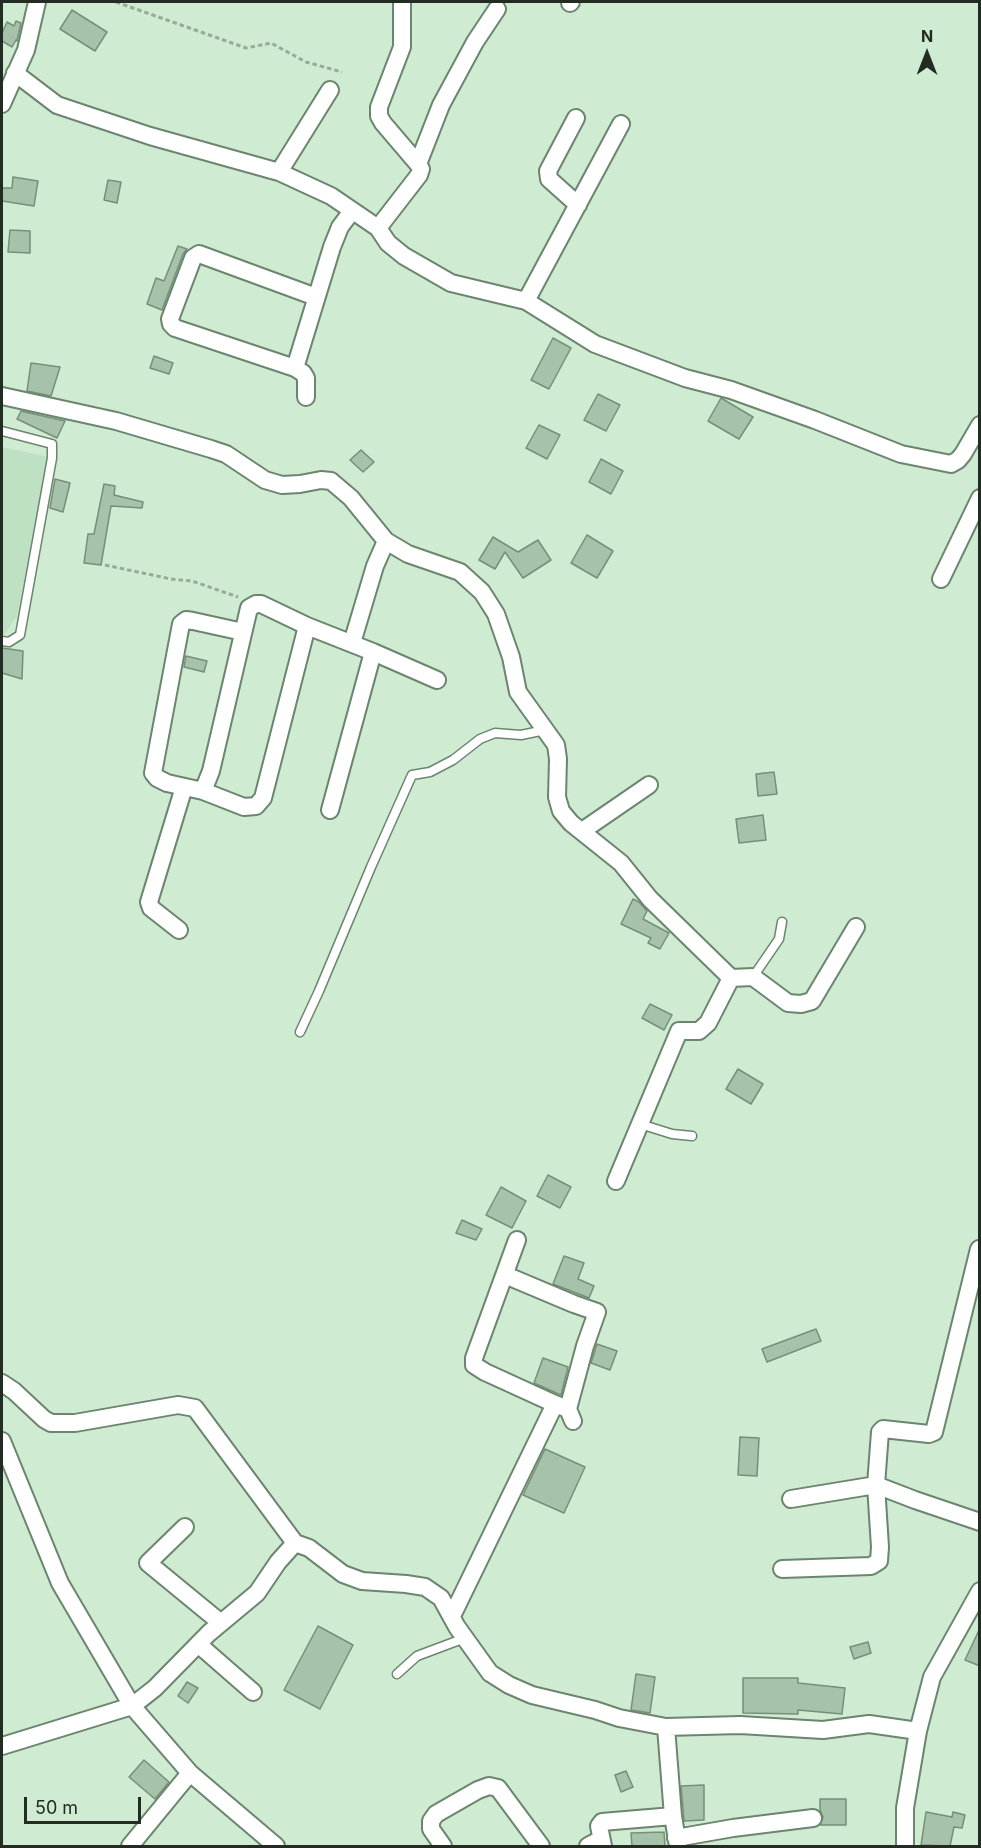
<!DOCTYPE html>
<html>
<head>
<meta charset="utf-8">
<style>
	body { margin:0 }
	#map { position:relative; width:981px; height:1848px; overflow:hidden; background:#cfebd2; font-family:Inter,sans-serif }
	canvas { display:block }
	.frame { position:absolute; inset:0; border:3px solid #222c23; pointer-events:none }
	.north { position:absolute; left:897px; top:24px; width:60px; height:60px; -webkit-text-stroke:4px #cfebd2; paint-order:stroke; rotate:0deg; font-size:16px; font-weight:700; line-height:24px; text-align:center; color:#222c23 }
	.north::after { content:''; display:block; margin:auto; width:21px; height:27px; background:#222c23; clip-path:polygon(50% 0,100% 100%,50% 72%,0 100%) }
	.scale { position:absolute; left:24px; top:1797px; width:117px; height:27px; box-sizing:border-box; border:3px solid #222c23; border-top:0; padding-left:8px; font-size:18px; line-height:21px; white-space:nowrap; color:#222c23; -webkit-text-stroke:4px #cfebd2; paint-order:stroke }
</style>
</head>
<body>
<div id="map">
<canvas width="981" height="1848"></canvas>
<div class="frame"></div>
<div class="north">N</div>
<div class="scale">50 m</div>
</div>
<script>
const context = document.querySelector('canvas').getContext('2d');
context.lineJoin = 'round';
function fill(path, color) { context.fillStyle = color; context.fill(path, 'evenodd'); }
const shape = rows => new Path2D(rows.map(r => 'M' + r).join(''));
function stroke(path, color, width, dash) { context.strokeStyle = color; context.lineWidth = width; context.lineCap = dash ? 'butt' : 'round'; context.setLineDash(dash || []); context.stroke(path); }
fill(shape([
	[2,447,49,457,17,616,5,634,2,634]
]), '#bfe1c3');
const building = shape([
	[72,10,107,32,95,51,60,29,72,10],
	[16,21,21,23,17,41,16,40,12,47,2,41,2,33,7,22,14,26,16,21],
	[13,177,38,181,34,206,2,201,2,188,12,188,13,177],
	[108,180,121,182,117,203,104,200,108,180],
	[10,230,30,231,30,253,8,252,10,230],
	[178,246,187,249,183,254,162,310,147,304,156,278,164,281,178,246],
	[553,338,571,348,549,389,531,380,553,338],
	[154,356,173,363,169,374,150,368,154,356],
	[31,363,60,367,51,396,27,391,31,363],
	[598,394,620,405,606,431,584,420,598,394],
	[721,398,753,417,739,439,708,421,721,398],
	[21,411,65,421,57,438,17,419,21,411],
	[539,425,560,435,547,459,526,448,539,425],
	[361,450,374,462,363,472,350,460,361,450],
	[601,459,623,471,611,494,589,482,601,459],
	[55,479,70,483,63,512,50,508,55,479],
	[104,484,115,486,114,495,143,502,142,508,111,506,101,565,84,563,88,534,94,534,104,484],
	[587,535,613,551,597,578,571,563,587,535],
	[493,537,518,552,538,540,551,560,523,578,505,552,495,569,479,560,493,537],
	[2,648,23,651,22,679,2,673,2,648],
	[186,656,207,661,204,672,184,667,186,656],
	[774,772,777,794,758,796,756,774,774,772],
	[763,815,766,840,739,843,736,819,763,815],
	[633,899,639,902,647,911,643,919,669,933,660,949,648,943,651,938,621,924,633,899],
	[650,1004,672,1015,664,1030,642,1018,650,1004],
	[738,1069,763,1084,751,1104,726,1089,738,1069],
	[548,1175,571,1187,560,1208,537,1196,548,1175],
	[501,1187,526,1201,512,1228,486,1215,501,1187],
	[462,1220,482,1229,476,1240,456,1233,462,1220],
	[564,1256,584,1263,578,1279,594,1286,589,1298,553,1284,564,1256],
	[816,1329,821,1341,767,1362,762,1349,816,1329],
	[597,1344,617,1351,610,1370,591,1363,597,1344],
	[543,1358,568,1367,561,1395,534,1383,543,1358],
	[740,1437,759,1438,757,1476,738,1475,740,1437],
	[545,1449,585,1467,564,1513,523,1495,545,1449],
	[318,1626,353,1645,320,1709,284,1690,318,1626],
	[980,1628,980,1666,965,1660,980,1628],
	[868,1642,871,1653,854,1659,850,1647,868,1642],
	[636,1674,655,1677,650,1713,631,1710,636,1674],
	[743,1678,798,1678,798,1683,845,1688,842,1714,798,1710,798,1714,743,1713,743,1678],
	[187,1682,198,1688,188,1703,178,1696,187,1682],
	[144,1760,169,1782,155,1799,129,1777,144,1760],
	[626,1771,633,1787,621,1792,615,1775,626,1771],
	[704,1785,704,1820,684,1821,681,1786,704,1785],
	[820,1799,846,1799,846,1825,820,1825,823,1817,820,1810,820,1799],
	[926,1812,952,1817,953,1812,965,1815,962,1828,954,1827,950,1846,921,1845,926,1812],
	[664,1832,665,1846,632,1846,631,1833,664,1832]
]);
fill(building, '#a7c2aa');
stroke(building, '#758f78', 1.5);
const lane = shape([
	[2,431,52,444,52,458,20,635,9,642,2,641],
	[753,977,779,939,782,922],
	[300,1032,319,991,371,867,412,775,430,772,453,760,480,739,495,733,521,735,545,730],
	[640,1124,672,1134,692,1136],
	[397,1674,417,1656,465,1638]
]);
const street = shape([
	[570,3,571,2],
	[15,73,57,105,150,136,279,172,331,196,378,228,388,243,404,256,451,283,526,301,595,344,685,378,731,390,815,420,901,454,951,464,958,460,963,454,980,425],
	[2,104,26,50,37,2],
	[576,118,548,171,549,179,578,205],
	[418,164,441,105,475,42,497,9],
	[279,172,330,90],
	[378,228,419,175,421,169,418,164,383,123,379,116,379,107,402,47,402,2],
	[526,301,621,124],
	[295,368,332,247,340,227,352,211],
	[2,396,116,421,211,449,226,454,265,480,282,485,300,484,321,480,331,481,351,498,386,541,408,554,460,572,482,592,496,614,511,657,518,692,556,745,558,759,557,797,561,811,571,823,621,863,650,899,731,978,753,977,788,1003,801,1004,812,1001,856,927],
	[306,397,306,378,303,373,295,368,175,328,171,324,170,319,193,258,199,254,316,297],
	[941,579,980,498],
	[243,632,193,621,186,620,181,624,153,773,157,778,167,783,203,791,244,807,256,806,263,798,307,626],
	[352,643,375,566,386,541],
	[373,652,437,680],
	[203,791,211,771,249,608,256,604,261,604,307,626,373,652,330,810],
	[582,831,649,785],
	[179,930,151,908,149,902,184,787],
	[616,1181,679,1031,699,1031,708,1023,731,978],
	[517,1240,474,1358,474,1365,485,1372,555,1404,568,1409,573,1421],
	[505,1275,574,1304,597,1312,585,1346,568,1409],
	[2,1383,14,1391,44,1419,51,1423,75,1423,178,1405,195,1408,295,1543],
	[2,1441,60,1583,132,1706,190,1773,276,1846],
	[791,1499,876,1485,915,1500,980,1522],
	[185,1527,148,1563,221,1623],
	[782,1569,871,1566,879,1561,880,1547,876,1485,880,1432,883,1429,929,1434,934,1432,979,1249],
	[452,1616,555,1404],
	[198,1644,253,1692],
	[666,1727,673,1816,678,1846],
	[2,1746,132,1706,155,1688,209,1633,257,1593,278,1562,295,1543,309,1548,343,1574,362,1581,406,1584,425,1587,441,1598,457,1627,490,1673,509,1685,532,1695,595,1710,619,1718,666,1727,740,1725,823,1730,869,1724,918,1731],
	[676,1838,733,1828,813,1818],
	[130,1846,190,1773],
	[443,1846,431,1829,431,1821,436,1814,478,1790,489,1786,498,1788,541,1846],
	[588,1846,601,1839],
	[603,1846,599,1826,602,1822,673,1816],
	[905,1846,905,1808,918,1731,932,1677,980,1591]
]);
stroke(lane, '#6b856e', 11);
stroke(street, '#6b856e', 20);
stroke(shape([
	[116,2,246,48,271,43,306,62,342,72],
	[105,565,171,579,192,581,238,597]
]), '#96ac98', 3, [4.5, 3]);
stroke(lane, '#fff', 8);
stroke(street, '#fff', 16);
</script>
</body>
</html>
